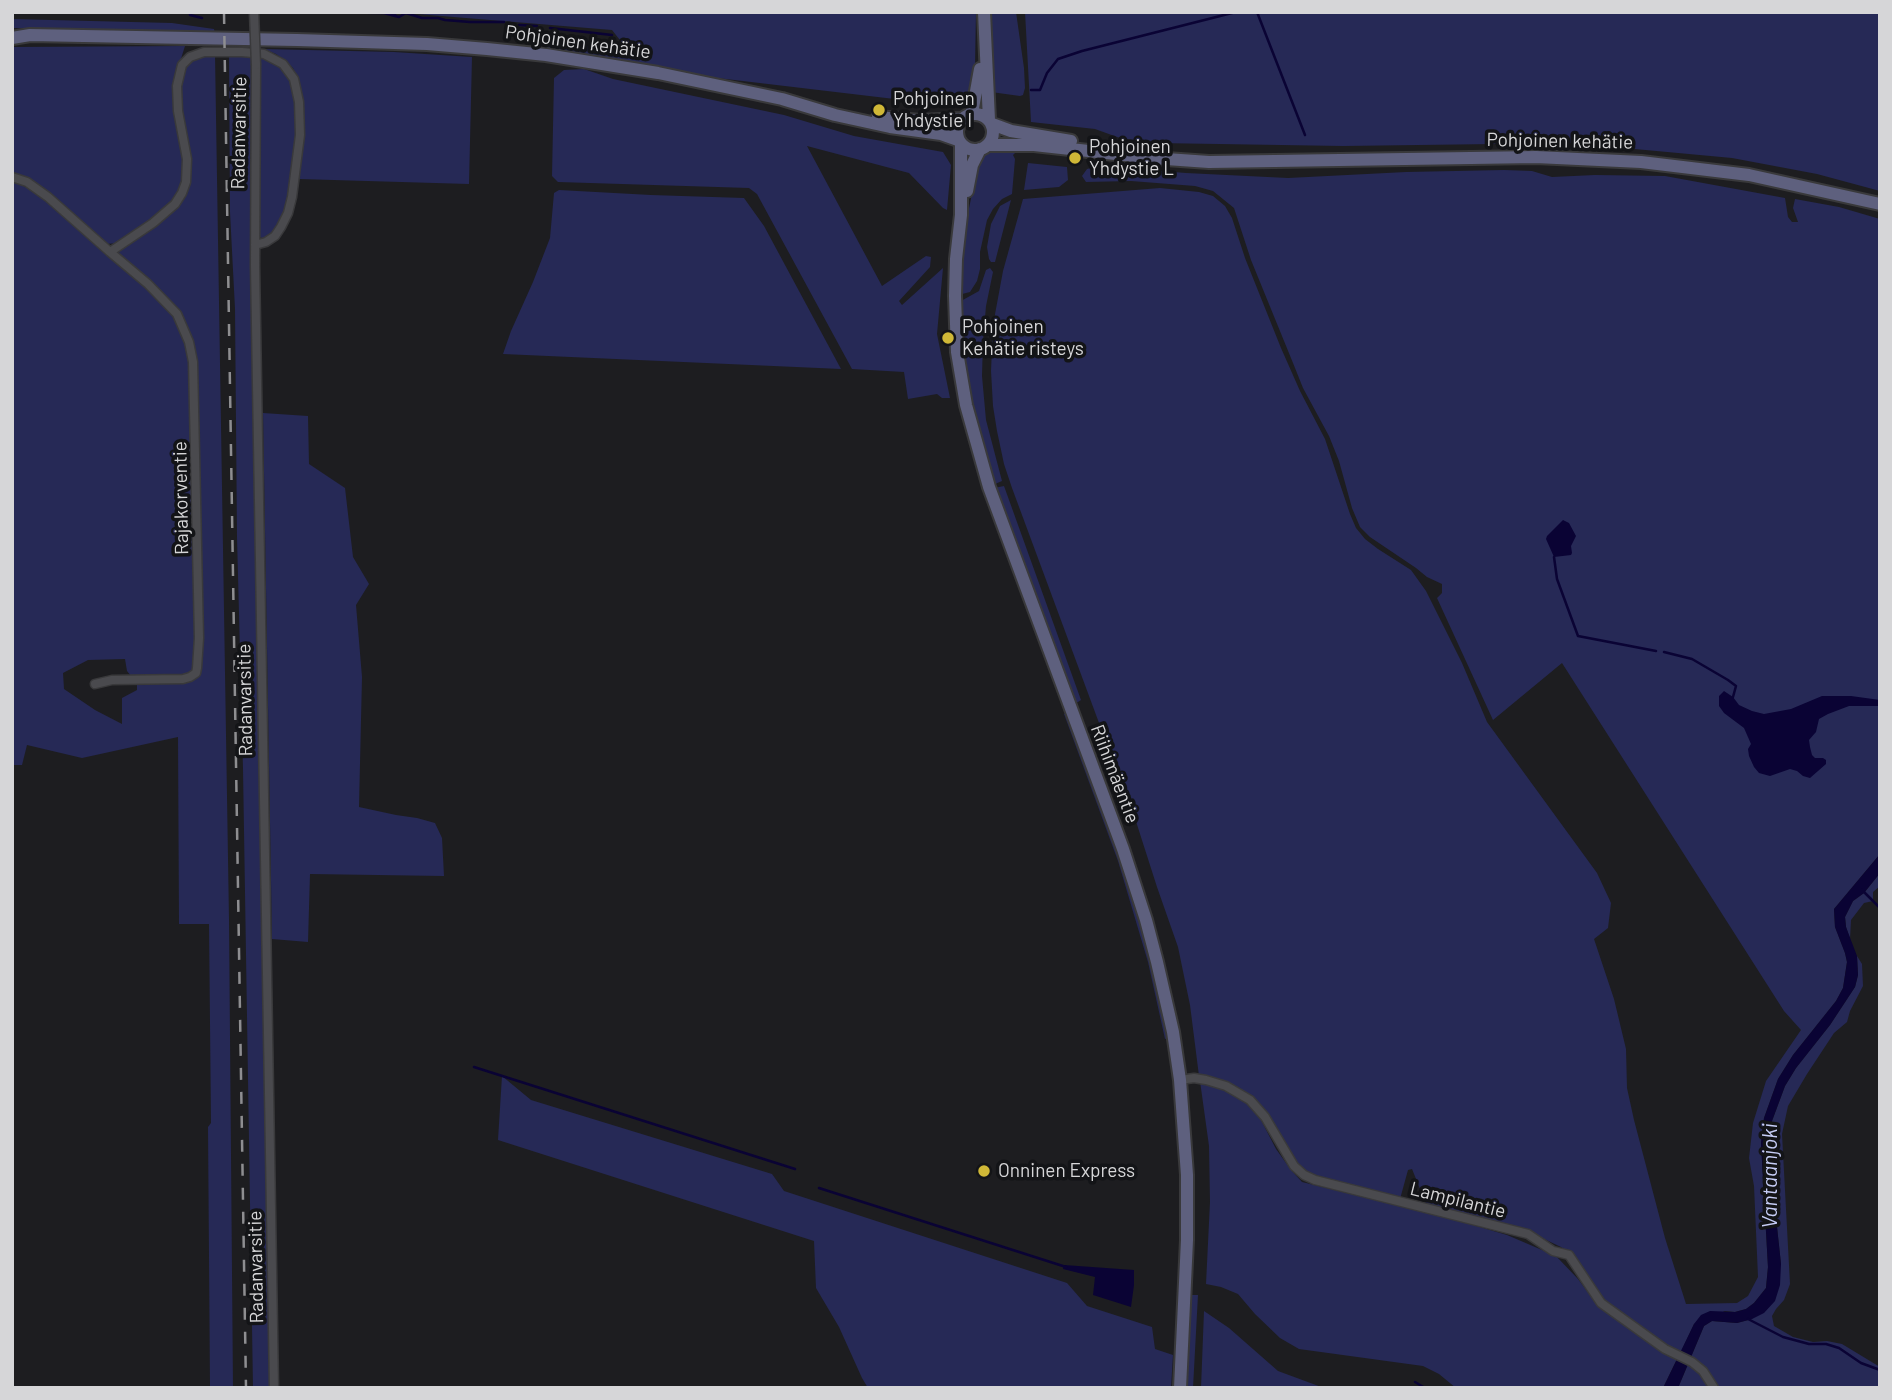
<!DOCTYPE html>
<html>
<head>
<meta charset="utf-8">
<style>
	body { margin:0 }
	#map { position:relative; width:1892px; height:1400px; overflow:hidden; background:#1d1d20; font-family:Barlow,sans-serif }
	canvas { display:block }
	.frame { position:absolute; inset:0; border:14px solid #d6d6d8; pointer-events:none }
</style>
</head>
<body>
<div id="map">
<canvas width="1892" height="1400"></canvas>
<div class="frame"></div>
</div>
<script>
const context = document.querySelector('canvas').getContext('2d');
context.lineJoin = 'round';
function fill(path, color) { context.fillStyle = color; context.fill(path, 'evenodd'); }
const shape = rows => new Path2D(rows.map(r => 'M' + r).join(''));
function stroke(path, color, width, dash) { context.strokeStyle = color; context.lineWidth = width; context.lineCap = dash ? 'butt' : 'round'; context.setLineDash(dash || []); context.stroke(path); }
function write(font, color, halo, rows, align = 'center') {
  context.font = font + ' Barlow,sans-serif'; context.lineWidth = 7; context.setLineDash([]); context.textBaseline = 'middle'; context.strokeStyle = halo; context.fillStyle = color; for (const [text, x, y, turn = 0] of rows) {
    context.save(); context.translate(x, y); context.rotate((+turn || 0) * Math.PI / 180); context.textAlign = isNaN(turn) ? turn : align; if (halo) context.strokeText(text, 0, 0); context.fillText(text, 0, 0); context.restore();
  }
}
fill(shape([
	[393,12,976,12,975,66,968,98,945,105,709,77,640,63,557,50,549,48,547,45,548,38,627,49,612,30],
	[989,12,1016,12,1024,68,1025,88,1023,95,1020,96,991,92],
	[1025,12,1880,12,1880,191,1817,174,1732,158,1570,143,1343,146,1156,143,1120,138,1095,129,1031,122],
	[12,19,172,23,214,29,215,34,12,28],
	[185,46,179,65,184,162,184,182,174,202,162,213,119,243,106,244,54,198,12,175,12,47],
	[264,49,394,52,472,57,469,184,299,179,303,114,298,79,293,68,283,59,276,54],
	[229,53,251,55,250,287,253,293,271,1388,253,1388,243,769,237,537,235,309,230,212],
	[215,54,229,919,233,1388,210,1388,208,1127,211,1123,209,924,179,924,178,737,82,758,27,745,22,765,12,765,12,182,29,188,40,195,153,294,174,316,183,335,190,362,196,663,195,670,191,674,181,675,131,676,127,671,125,659,88,660,63,673,64,689,95,710,122,724,122,698,137,690,137,681,194,679,200,673,198,382,197,360,190,333,181,312,156,287,120,257,119,252,119,250,183,196,187,143,181,107,182,83,185,67,190,61,198,56],
	[259,55,275,60,290,76,296,95,297,134,291,196,283,221,271,236,263,239,257,235],
	[584,69,613,79,784,115,854,136,943,152,951,165,947,210,943,208,909,173,807,146,882,286,926,256,931,257,930,267,899,301,902,305,943,268,937,334,950,398,942,398,937,394,908,399,904,372,852,369,757,194,749,188,558,182,552,176,554,78,564,70],
	[1002,150,1017,151,1013,155,1015,159,1012,194,1002,199,993,209,987,220,980,252,980,269,977,281,970,292,962,294,959,292,964,233,978,164,981,158,986,154],
	[1028,163,1067,167,1068,180,1059,187,1024,190],
	[1098,166,1186,173,1288,178,1406,172,1504,170,1532,171,1552,177,1595,175,1665,176,1785,198,1788,217,1792,222,1798,222,1793,208,1795,199,1839,207,1880,219,1880,854,1834,909,1835,927,1845,953,1847,962,1843,988,1836,1001,1793,1055,1778,1079,1764,1118,1761,1143,1768,1267,1766,1288,1754,1303,1746,1309,1735,1312,1725,1311,1694,1324,1680,1354,1666,1348,1602,1302,1572,1255,1561,1247,1523,1229,1427,1206,1412,1169,1408,1170,1400,1199,1328,1181,1301,1170,1251,1098,1199,1076,1190,1005,1178,947,1157,887,1124,784,1102,731,1012,488,1004,464,997,431,993,406,991,371,993,325,1003,271,1023,199,1160,188,1199,192,1213,196,1225,206,1232,218,1245,258,1281,348,1300,391,1325,439,1350,514,1356,528,1365,539,1378,549,1411,570,1426,591,1462,663,1487,722,1597,873,1611,903,1608,928,1594,939,1614,999,1626,1049,1627,1088,1634,1120,1665,1238,1686,1304,1737,1303,1748,1296,1758,1277,1754,1186,1749,1158,1753,1123,1766,1081,1801,1030,1784,1011,1562,663,1493,720,1437,598,1442,593,1442,584,1427,577,1416,568,1370,537,1360,527,1352,508,1339,461,1329,436,1303,388,1293,363,1251,260,1234,208,1213,191,1195,186,1131,181,1086,182,1082,176,1087,169],
	[559,190,651,195,744,198,764,226,841,369,503,354,511,331,533,282,550,238,554,193],
	[1011,200,995,262,991,262,989,259,987,247,991,224,1000,206],
	[990,268,993,272,986,306,983,341,982,376,986,420,1002,481,995,484,993,484,980,442,963,361,961,301,979,291,986,270],
	[263,413,308,416,309,464,345,488,353,557,369,584,356,605,362,677,359,807,396,815,417,818,435,823,442,838,444,876,310,874,308,942,272,939],
	[1004,486,1081,700,1078,702,1075,703,994,488],
	[1064,714,1067,714,1129,883,1143,931,1169,1038,1165,1039,1148,962,1118,861],
	[1880,873,1880,886,1873,892,1873,901,1864,903,1851,920,1850,939,1846,927,1845,917,1853,901,1864,893],
	[1857,956,1862,964,1863,986,1850,1011,1847,1022,1834,1033,1807,1074,1788,1106,1782,1134,1790,1284,1784,1300,1776,1309,1772,1316,1774,1326,1793,1337,1813,1342,1827,1341,1842,1344,1880,1367,1880,1388,1678,1388,1704,1326,1712,1321,1737,1323,1752,1319,1781,1264,1773,1190,1772,1121,1785,1086,1796,1068,1830,1025,1855,987,1858,975],
	[502,1076,531,1100,772,1174,784,1191,1067,1283,1087,1306,1152,1327,1155,1349,1173,1355,1171,1388,868,1388,862,1378,839,1327,816,1288,814,1241,498,1140],
	[1200,1081,1224,1089,1246,1103,1261,1120,1276,1149,1291,1170,1302,1182,1456,1220,1507,1235,1556,1256,1578,1279,1598,1306,1664,1353,1677,1359,1663,1388,1456,1388,1439,1374,1423,1366,1299,1349,1280,1338,1255,1314,1238,1294,1221,1287,1206,1284,1210,1202,1209,1146],
	[1190,1295,1198,1295,1193,1388,1185,1388],
	[1204,1311,1229,1328,1278,1371,1324,1388,1201,1388]
]), '#262956');
fill(shape([
	[1563,520,1569,523,1576,536,1571,546,1572,553,1571,555,1554,557,1546,539,1547,536],
	[1724,691,1733,697,1739,705,1752,711,1764,714,1791,709,1822,696,1851,696,1880,700,1880,706,1849,706,1828,714,1819,719,1816,732,1809,740,1810,747,1812,755,1815,758,1823,758,1826,760,1826,764,1810,778,1803,776,1797,771,1790,769,1770,776,1759,773,1754,767,1749,756,1748,749,1751,744,1744,728,1724,713,1719,706,1719,696],
	[1880,854,1880,873,1864,893,1853,901,1845,917,1846,927,1857,956,1858,975,1855,987,1830,1025,1796,1068,1785,1086,1772,1121,1773,1190,1781,1264,1780,1285,1775,1301,1764,1313,1752,1319,1737,1323,1712,1321,1704,1326,1678,1388,1663,1388,1694,1324,1701,1315,1710,1311,1735,1312,1746,1309,1754,1303,1766,1288,1768,1267,1761,1143,1764,1118,1778,1079,1793,1055,1836,1001,1843,988,1847,962,1845,953,1835,927,1834,909],
	[1064,1265,1134,1270,1134,1285,1131,1307,1093,1295,1095,1277,1063,1269]
]), '#0a0334');
stroke(shape([
	[190,12,190,15,202,18],
	[311,12,384,13,395,16,395,12],
	[1257,12,1305,135],
	[395,16,399,17,406,13,422,18,438,18,445,20,470,22,504,22],
	[519,25,537,26],
	[550,28,612,35],
	[1031,90,1040,90,1047,73,1058,59,1082,51,1236,12],
	[1554,557,1557,579,1578,636,1656,651],
	[1664,652,1692,659,1728,680,1736,686,1733,697],
	[1862,890,1880,908],
	[474,1067,795,1169],
	[819,1188,1066,1267],
	[1748,1319,1783,1337,1809,1344,1826,1344,1839,1348,1861,1363,1880,1370],
	[1415,1382,1425,1388]
]), '#0a0334', 2.5);
const street = shape([
	[256,65,255,265,274,1388],
	[12,177,27,182,48,197,110,252,153,223,175,204,182,193,186,182,187,159,178,111,177,86,182,65,190,57,204,52,242,52,264,54,283,64,294,79,299,102,300,135,292,197,288,213,281,227,275,236,266,242,255,245],
	[95,684,112,680,183,679,190,677,196,673,197,668,199,638,193,362,189,342,177,314,148,284,110,252],
	[1180,1080,1194,1078,1206,1080,1226,1086,1250,1100,1265,1117,1294,1166,1304,1175,1315,1180,1528,1234,1553,1251,1569,1255,1601,1303,1665,1349,1692,1362,1703,1371,1714,1388]
]);
const secondary = shape([
	[984,12,989,120],
	[12,38,30,35,297,40,427,44,487,49,546,55,658,73,782,99,835,115,890,127,941,134,958,140],
	'957 132a18 18 0 1 1 36 0a18 18 0 1 1-36 0Z',
	[971,114,973,108,980,69],
	[878,117,920,121,961,119],
	[992,124,1011,131,1071,141],
	[961,144,961,215,956,259,955,296,957,352,966,405,989,487,1123,849,1146,920,1157,962,1173,1032,1180,1080,1187,1175,1187,1240,1180,1388],
	[988,145,1034,145,1152,158,1209,162,1536,157,1641,162,1749,175,1880,204],
	[967,191,972,165,980,149]
]);
stroke(street, '#39393b', 11);
stroke(secondary, '#39393b', 16);
stroke(street, '#4a4a4e', 8);
stroke(secondary, '#5e607e', 12);
stroke(shape([
	[224,12,246,1388]
]), '#8e8e91', 2.5, [12, 12]);
const streetBridge = shape([
	[254,12,256,65]
]);
stroke(streetBridge, '#39393b', 11, []);
stroke(streetBridge, '#4a4a4e', 8);
for (const [x, y, r, color] of [
	[879,110,7,"#d0b837"],
	[1075,158,7,"#d0b837"],
	[948,338,7,"#d0b837"],
	[984,1171,7,"#d0b837"]
]) { const dot = new Path2D(); dot.arc(x, y, r, 0, 2 * Math.PI); context.fillStyle = color; context.fill(dot); stroke(dot, '#131417', 2.5); }
write('19px', '#d6d6d8', '#131417', [
	["Pohjoinen kehätie",578,42,8],
	["Radanvarsitie",239,133,-89],
	["Pohjoinen kehätie",1560,141,1],
	["Rajakorventie",181,498,-91],
	["Radanvarsitie",245,700,-91],
	["Riihimäentie",1115,774,69],
	["Lampilantie",1458,1200,14],
	["Radanvarsitie",256,1267,-91]
]);
write('19px', '#d6d6d8', '#131417', [
	["Pohjoinen",893,99],
	["Yhdystie I",893,121],
	["Pohjoinen",1089,147],
	["Yhdystie L",1089,169],
	["Pohjoinen",962,327],
	["Kehätie risteys",962,349],
	["Onninen Express",998,1171]
], 'left');
write('italic 21px', '#c6cdf6', '#131417', [
	["Vantaanjoki",1770,1176,-90]
]);
</script>
</body>
</html>
